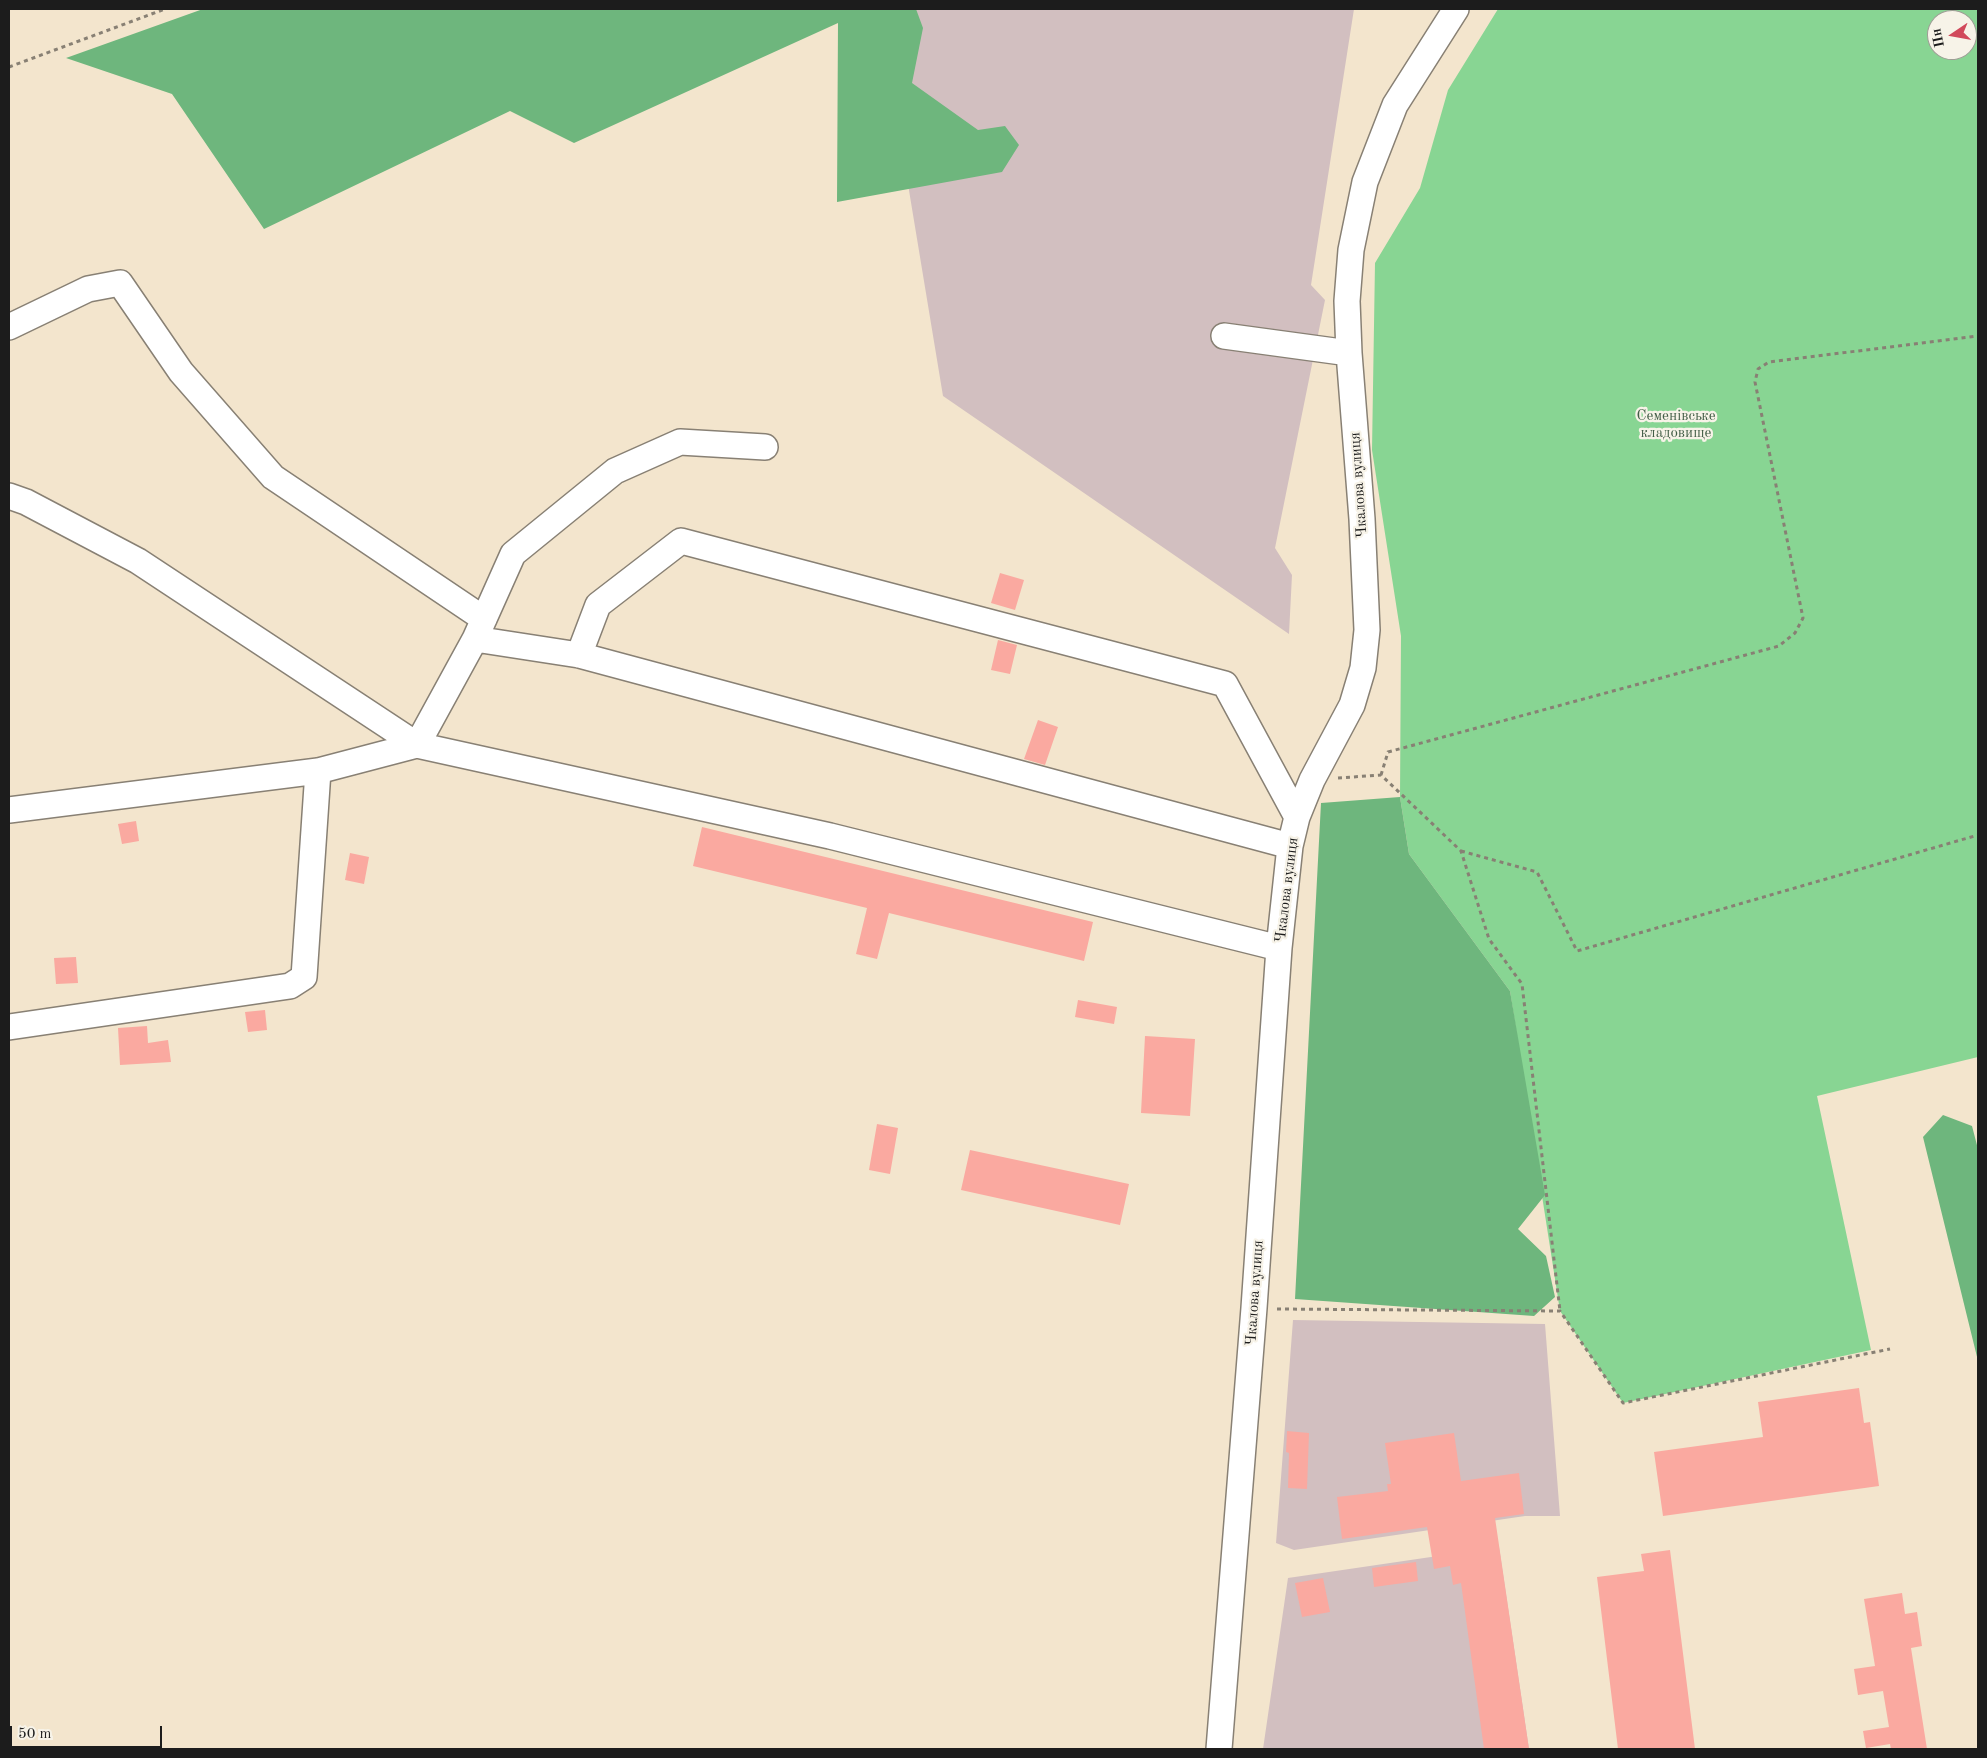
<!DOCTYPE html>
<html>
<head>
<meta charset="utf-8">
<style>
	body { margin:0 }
	#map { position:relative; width:1987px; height:1758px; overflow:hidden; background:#f3e5cd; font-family:"Old Standard TT",serif }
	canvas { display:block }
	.frame { position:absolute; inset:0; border:10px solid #1c1c1c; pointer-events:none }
	.north { position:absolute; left:1927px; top:10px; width:50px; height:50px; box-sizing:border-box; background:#f7f3e8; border:1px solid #9f9d96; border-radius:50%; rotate:258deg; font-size:14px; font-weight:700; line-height:20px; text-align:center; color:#1c1c1c }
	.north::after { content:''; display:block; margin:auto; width:18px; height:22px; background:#d1495b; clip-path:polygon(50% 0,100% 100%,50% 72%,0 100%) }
	.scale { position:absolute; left:10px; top:1726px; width:152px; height:22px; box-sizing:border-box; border:2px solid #1c1c1c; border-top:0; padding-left:6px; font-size:15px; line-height:18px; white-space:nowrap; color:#1c1c1c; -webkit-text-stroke:4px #f7f3e8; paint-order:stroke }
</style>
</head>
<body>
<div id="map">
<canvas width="1987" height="1758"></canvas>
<div class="frame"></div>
<div class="north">Пн</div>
<div class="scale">50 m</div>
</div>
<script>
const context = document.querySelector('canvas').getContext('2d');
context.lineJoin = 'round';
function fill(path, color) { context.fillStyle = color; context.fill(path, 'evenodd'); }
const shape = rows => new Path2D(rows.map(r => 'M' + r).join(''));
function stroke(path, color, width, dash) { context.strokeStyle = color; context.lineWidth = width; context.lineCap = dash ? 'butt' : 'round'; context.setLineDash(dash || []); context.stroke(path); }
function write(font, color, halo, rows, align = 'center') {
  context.font = font + ' "Old Standard TT",serif'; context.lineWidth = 4.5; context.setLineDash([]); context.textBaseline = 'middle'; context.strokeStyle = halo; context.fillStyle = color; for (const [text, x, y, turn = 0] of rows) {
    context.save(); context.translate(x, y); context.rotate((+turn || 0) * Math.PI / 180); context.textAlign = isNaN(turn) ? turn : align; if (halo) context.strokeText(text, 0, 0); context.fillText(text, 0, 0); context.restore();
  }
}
fill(shape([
	[879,9,1354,9,1311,285,1325,300,1275,548,1292,575,1289,634,943,396],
	[1293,1320,1545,1324,1560,1516,1525,1516,1294,1550,1276,1543],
	[1499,1547,1529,1749,1263,1749,1288,1578]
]), '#d2bfc0');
fill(shape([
	[1498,9,1978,9,1978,1057,1817,1096,1871,1350,1623,1403,1560,1311,1510,991,1409,854,1400,797,1401,636,1372,450,1375,263,1420,188,1448,90],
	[1937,20,1967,20,1967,50,1937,50]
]), '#88d593');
fill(shape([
	[203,9,916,9,923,28,912,83,978,130,1005,126,1019,145,1002,172,837,202,838,23,574,143,510,111,264,229,172,94,66,58],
	[1400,797,1409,854,1510,991,1545,1195,1518,1229,1546,1256,1555,1297,1534,1316,1295,1299,1321,803],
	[1943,1115,1972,1126,1978,1149,1978,1361,1923,1137]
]), '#6eb67d');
fill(shape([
	[1000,573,1024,580,1015,610,991,603],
	[998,640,1017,645,1010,674,991,670],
	[1038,720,1058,727,1045,765,1024,759],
	[136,821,139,841,122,844,118,824],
	[702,827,1093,922,1084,961,889,913,877,959,856,954,867,908,693,866],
	[350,853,369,857,364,884,345,880],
	[76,957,78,983,56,984,54,958],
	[1078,1000,1117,1007,1114,1024,1075,1017],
	[265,1010,267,1030,248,1032,245,1012],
	[147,1026,148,1043,168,1040,171,1062,120,1065,118,1028],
	[1145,1036,1195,1039,1190,1116,1141,1113],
	[877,1124,898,1128,890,1174,869,1170],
	[970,1150,1129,1184,1120,1225,961,1190],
	[1859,1388,1864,1423,1870,1422,1879,1486,1663,1516,1654,1452,1763,1437,1758,1402],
	[1287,1431,1309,1433,1307,1489,1288,1488,1289,1453,1286,1452],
	[1454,1433,1461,1481,1519,1473,1524,1514,1495,1518,1529,1749,1484,1749,1461,1583,1453,1585,1450,1566,1434,1569,1427,1527,1342,1539,1337,1497,1388,1491,1387,1484,1391,1484,1385,1443],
	[1670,1550,1695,1749,1618,1749,1597,1577,1644,1571,1641,1554],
	[1416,1562,1418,1581,1374,1587,1372,1568],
	[1323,1578,1330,1612,1302,1617,1295,1583],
	[1902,1593,1905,1614,1917,1612,1922,1646,1911,1648,1927,1749,1891,1749,1890,1744,1866,1748,1863,1731,1889,1727,1883,1691,1858,1695,1854,1669,1875,1666,1864,1599]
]), '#faa9a0');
const minor = shape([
	[9,327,88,289,120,283,181,372,273,477,484,619],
	[1224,336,1349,353],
	[9,496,26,502,138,561,417,745,475,639,513,554,615,471,680,442,765,447],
	[475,639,579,655,1290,846],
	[579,655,598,605,681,541,1225,684,1297,817],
	[9,810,318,771,417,745,830,836,1279,948],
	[9,1027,290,986,304,977,318,771],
	[1219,1749,1254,1308,1279,948,1290,846,1297,817,1312,780,1352,705,1363,668,1367,630,1362,519,1349,353,1347,301,1351,250,1365,182,1395,105,1456,9]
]);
stroke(minor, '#888074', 28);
stroke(shape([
	[9,67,165,9],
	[1381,775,1388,752,1779,646,1795,633,1803,618,1755,382,1758,369,1769,362,1978,336],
	[1338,778,1381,775,1461,851,1489,939,1522,984,1560,1311],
	[1461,851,1537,872,1577,951,1978,835],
	[1277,1309,1560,1311,1623,1403,1890,1349]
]), '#888074', 3, [4, 4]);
stroke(minor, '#fff', 25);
write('15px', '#425d46', '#f7f3e8', [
	["Семенівське",1676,416],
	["кладовище",1676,433]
]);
write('15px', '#1c1c1c', '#f7f3e8', [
	["Чкалова вулиця",1359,485,-94],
	["Чкалова вулиця",1287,890,-83],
	["Чкалова вулиця",1255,1293,-86]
]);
</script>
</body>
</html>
